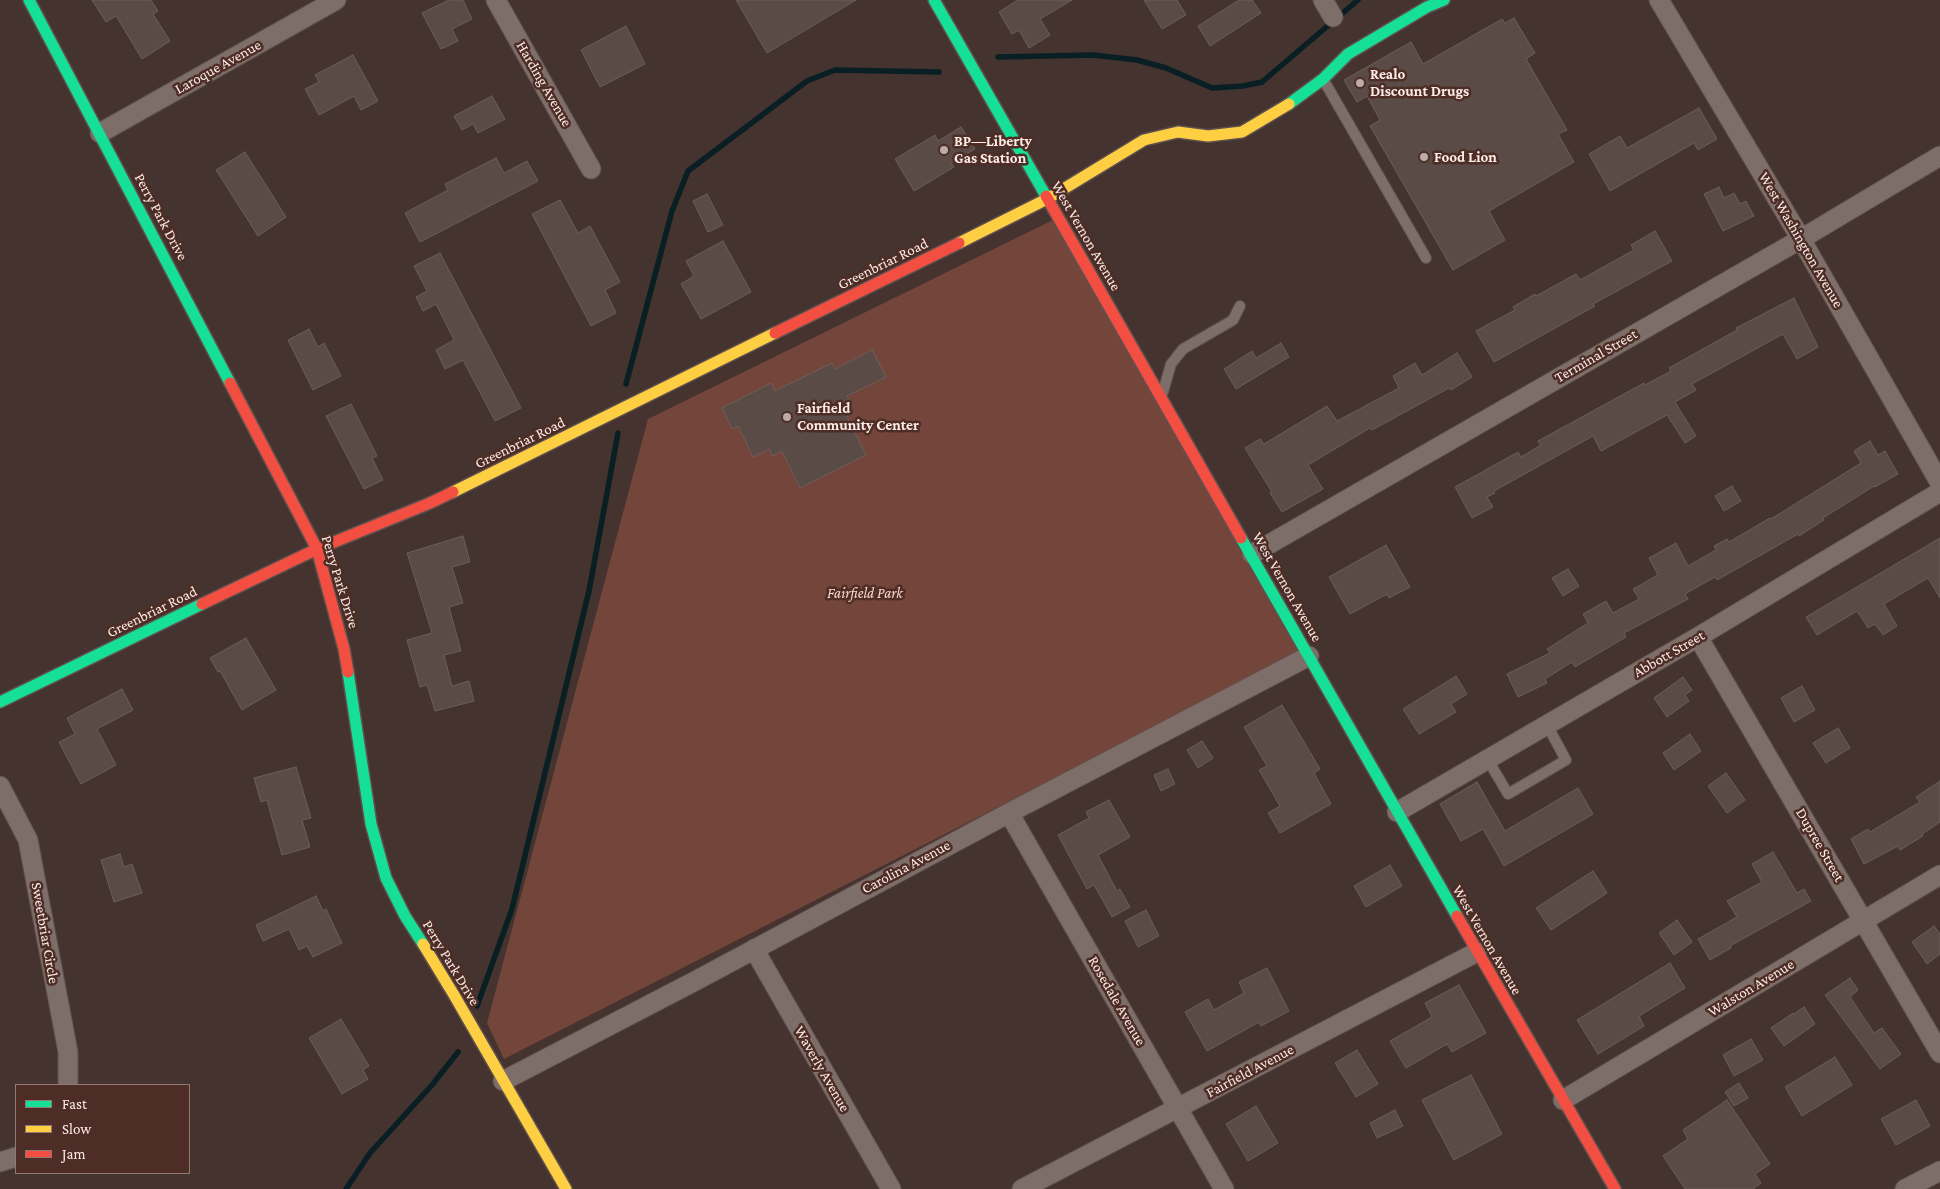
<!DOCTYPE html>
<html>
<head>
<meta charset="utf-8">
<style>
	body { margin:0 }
	#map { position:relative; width:1940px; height:1189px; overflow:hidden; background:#44332e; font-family:"Crimson Pro",serif }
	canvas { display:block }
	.legend { position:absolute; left:15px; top:1084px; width:175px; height:90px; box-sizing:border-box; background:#4d2d25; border:1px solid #937973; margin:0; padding:6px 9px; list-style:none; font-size:15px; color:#fcebe7 }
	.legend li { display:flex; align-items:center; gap:10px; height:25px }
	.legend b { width:25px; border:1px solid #937973 }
</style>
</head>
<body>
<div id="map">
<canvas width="1940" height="1189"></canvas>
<ul class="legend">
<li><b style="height:6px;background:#16e098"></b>Fast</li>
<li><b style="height:6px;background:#ffcf43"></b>Slow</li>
<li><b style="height:6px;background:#f24e42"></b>Jam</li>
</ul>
</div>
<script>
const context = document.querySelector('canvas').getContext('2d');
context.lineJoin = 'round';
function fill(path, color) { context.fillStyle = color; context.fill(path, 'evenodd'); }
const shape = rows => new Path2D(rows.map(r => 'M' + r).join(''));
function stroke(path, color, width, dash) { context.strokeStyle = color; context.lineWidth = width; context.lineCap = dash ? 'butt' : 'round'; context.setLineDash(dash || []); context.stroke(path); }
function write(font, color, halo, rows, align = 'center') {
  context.font = font + ' "Crimson Pro",serif'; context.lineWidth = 5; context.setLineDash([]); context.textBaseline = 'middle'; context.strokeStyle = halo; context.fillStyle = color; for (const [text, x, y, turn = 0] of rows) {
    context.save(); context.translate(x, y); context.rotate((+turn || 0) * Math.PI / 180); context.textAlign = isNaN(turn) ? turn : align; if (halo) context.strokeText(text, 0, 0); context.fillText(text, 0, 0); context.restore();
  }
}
fill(shape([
	[1063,215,1306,650,504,1059,487,1023,648,419]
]), '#74463b');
stroke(shape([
	[998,57,1093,55,1137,60,1166,68,1212,88,1243,86,1262,82,1358,0],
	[626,384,672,211,688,171,807,81,835,70,939,72],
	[477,1006,512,909,589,591,618,433],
	[346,1189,370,1153,432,1085,458,1052]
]), '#091f24', 5.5);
const building = shape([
	[92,0,151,0,158,11,153,14,170,41,142,59,116,16,106,22,92,0],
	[449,0,463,0,472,19,452,29,458,41,441,49,422,13,449,0],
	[736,0,856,0,767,53,736,0],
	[1018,0,1072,0,1040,19,1050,35,1029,48,1019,30,1012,34,999,12,1018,0],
	[1144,0,1177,0,1186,15,1162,29,1144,0],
	[1239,0,1252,0,1261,13,1210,46,1198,26,1239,0],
	[1514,18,1535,53,1526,59,1567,130,1558,134,1574,162,1489,211,1505,240,1453,270,1370,126,1380,120,1367,96,1357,102,1344,80,1411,42,1423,64,1502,19,1505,23,1514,18],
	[626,26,645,64,600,87,581,50,626,26],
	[353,55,378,101,361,110,354,96,319,115,305,89,319,82,315,75,353,55],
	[492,96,505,119,478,133,473,124,462,130,454,116,492,96],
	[1699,108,1717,139,1698,150,1694,143,1610,191,1589,154,1620,136,1627,148,1699,108],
	[961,127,975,149,951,163,954,167,914,191,895,159,935,135,938,141,961,127],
	[245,152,286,217,258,236,216,170,245,152],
	[496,158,504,173,527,161,538,181,420,242,405,213,448,190,445,184,496,158],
	[1719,187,1724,198,1734,193,1740,204,1746,201,1754,216,1723,231,1704,194,1719,187],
	[707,194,723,225,708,232,693,201,707,194],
	[560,200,578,233,590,226,620,282,605,290,616,313,591,326,532,214,560,200],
	[1655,231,1672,261,1593,304,1595,306,1494,362,1476,331,1515,310,1513,307,1535,294,1536,296,1576,274,1580,280,1634,250,1631,245,1655,231],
	[723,241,751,292,701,319,681,284,694,276,686,261,723,241],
	[440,253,521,408,495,421,463,360,445,369,436,350,454,340,436,304,423,311,416,297,427,291,414,266,440,253],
	[1794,298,1818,347,1797,359,1783,334,1692,384,1696,390,1675,402,1696,436,1685,443,1667,415,1601,451,1593,436,1494,491,1495,493,1487,497,1493,507,1472,518,1455,487,1518,452,1521,457,1541,445,1538,441,1644,383,1645,385,1671,371,1669,368,1737,330,1736,328,1794,298],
	[309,329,318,347,324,343,341,376,313,390,288,340,309,329],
	[1281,343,1289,357,1236,389,1224,369,1252,351,1256,358,1281,343],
	[872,350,886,377,847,396,849,399,840,403,866,455,800,488,782,451,772,456,769,449,753,457,738,426,732,429,722,408,771,383,775,391,832,363,835,369,872,350],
	[1457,353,1472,377,1451,390,1449,388,1372,430,1370,428,1308,465,1323,489,1282,512,1270,493,1272,492,1245,448,1260,439,1264,444,1327,406,1337,421,1399,388,1393,376,1415,363,1422,375,1457,353],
	[351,404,377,456,372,458,383,480,364,489,326,416,351,404],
	[1870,441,1878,455,1885,451,1898,474,1875,487,1874,486,1823,518,1824,520,1799,536,1798,534,1717,580,1715,577,1685,594,1688,599,1624,633,1626,637,1575,667,1572,662,1545,679,1547,683,1518,697,1507,674,1550,653,1547,649,1588,623,1583,614,1606,601,1613,613,1639,599,1633,589,1658,575,1649,558,1676,543,1688,566,1716,550,1714,546,1727,539,1729,542,1770,518,1771,519,1861,463,1854,451,1870,441],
	[1732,486,1741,501,1724,511,1715,496,1732,486],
	[463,536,470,562,452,567,463,603,449,607,461,651,444,655,452,686,469,681,474,701,435,711,427,685,420,687,407,640,432,633,407,553,463,536],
	[1940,538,1940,598,1928,578,1884,604,1897,626,1883,635,1875,624,1868,628,1857,611,1817,635,1806,617,1940,538],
	[1386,545,1410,587,1389,598,1387,594,1350,614,1329,577,1386,545],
	[1568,569,1579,586,1563,596,1552,578,1568,569],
	[246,638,276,690,242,710,220,671,218,672,210,658,246,638],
	[1456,676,1467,694,1451,704,1456,712,1419,734,1403,709,1456,676],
	[1683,677,1692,690,1685,695,1689,701,1667,717,1654,698,1683,677],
	[1802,686,1815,710,1794,722,1781,698,1802,686],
	[122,689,133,710,97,729,116,765,81,784,59,742,75,734,67,718,122,689],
	[1282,705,1320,769,1314,773,1331,804,1280,833,1268,813,1280,806,1259,770,1267,766,1244,727,1282,705],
	[1838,728,1850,748,1826,763,1813,743,1838,728],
	[1690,734,1701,751,1674,770,1663,753,1690,734],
	[1202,741,1213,758,1198,768,1187,750,1202,741],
	[296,767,311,818,302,820,310,847,282,855,267,800,261,802,254,778,296,767],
	[1168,769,1175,784,1161,791,1154,775,1168,769],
	[1726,773,1745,800,1727,813,1708,786,1726,773],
	[1940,781,1940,822,1922,834,1923,836,1900,850,1898,846,1864,864,1851,839,1868,829,1870,832,1920,802,1916,797,1940,781],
	[1477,782,1505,831,1578,788,1593,814,1504,866,1483,829,1461,841,1440,804,1477,782],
	[1109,800,1130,837,1098,855,1117,891,1120,889,1130,907,1112,917,1094,885,1087,889,1058,835,1089,818,1086,812,1109,800],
	[1773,852,1797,893,1804,889,1811,901,1730,946,1731,948,1710,960,1698,939,1737,917,1727,901,1762,882,1752,864,1773,852],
	[120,854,124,867,132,864,142,893,114,902,101,860,120,854],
	[1390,865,1402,886,1366,907,1354,886,1390,865],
	[1593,871,1607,893,1551,930,1536,908,1593,871],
	[316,896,323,911,326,909,342,943,313,957,307,946,299,950,289,929,263,941,256,925,316,896],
	[1146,910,1159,936,1138,947,1125,921,1146,910],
	[1677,920,1692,942,1674,955,1659,933,1677,920],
	[1934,926,1940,934,1940,954,1927,964,1912,942,1934,926],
	[1670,963,1685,988,1639,1016,1644,1026,1598,1054,1577,1020,1670,963],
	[1267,968,1289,1011,1261,1026,1259,1022,1207,1051,1185,1012,1208,999,1214,1010,1244,993,1239,982,1267,968],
	[1850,978,1858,990,1850,997,1874,1033,1882,1028,1901,1054,1880,1069,1825,995,1850,978],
	[1459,985,1486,1033,1452,1052,1447,1044,1406,1068,1390,1041,1432,1017,1425,1003,1459,985],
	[1804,1007,1815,1024,1784,1046,1771,1028,1793,1013,1794,1014,1804,1007],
	[341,1019,369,1066,363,1070,368,1079,342,1094,309,1038,341,1019],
	[1751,1039,1763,1060,1734,1076,1723,1055,1751,1039],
	[1357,1050,1378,1084,1356,1097,1335,1063,1357,1050],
	[1835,1057,1852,1085,1802,1116,1785,1087,1835,1057],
	[1471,1075,1502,1134,1454,1160,1422,1100,1471,1075],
	[1739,1083,1748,1098,1734,1106,1725,1092,1739,1083],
	[1727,1100,1770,1164,1755,1174,1761,1183,1753,1189,1685,1189,1663,1156,1688,1139,1683,1130,1727,1100],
	[1916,1100,1930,1126,1896,1145,1881,1119,1916,1100],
	[1256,1106,1278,1143,1248,1161,1226,1124,1256,1106],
	[1395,1110,1403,1126,1377,1138,1370,1123,1395,1110]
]);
fill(building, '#5a4b47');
stroke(building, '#6d5e5b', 1);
const lane = shape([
	[1323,79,1426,258],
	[1163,392,1171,364,1183,349,1233,320,1240,306],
	[1488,760,1508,794,1566,760,1547,725]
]);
const street = shape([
	[496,0,591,169],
	[1323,0,1333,17],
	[1659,0,1801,239,1940,483],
	[100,133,336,0],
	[1252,554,1801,239,1940,156],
	[1698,637,1940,1053],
	[0,786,28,840,68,1052,68,1085],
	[1397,812,1698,637,1940,492],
	[1009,813,1224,1189],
	[754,949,891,1189],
	[503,1081,697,980,1009,813,1309,656],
	[1563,1100,1940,875],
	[0,1162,16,1157],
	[1022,1189,1477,952],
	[1905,1189,1940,1171]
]);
const fast = shape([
	[29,0,230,383],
	[934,0,1046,196],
	[1289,104,1323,79,1348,54,1427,7,1444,0],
	[1241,538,1457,916],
	[348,672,371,824,386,878,405,916,423,944],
	[0,702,202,604]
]);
const slow = shape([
	[959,243,1047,199,1144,140,1178,132,1208,136,1242,132,1289,104],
	[453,492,775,333],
	[423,944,454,995,566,1189]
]);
const jam = shape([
	[1046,196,1241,538],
	[775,333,959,243],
	[230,383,317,549,344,649,348,672],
	[202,604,317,549,430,503,453,492],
	[1457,916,1615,1189]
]);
stroke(lane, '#60514d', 12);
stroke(street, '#60514d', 21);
stroke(fast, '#60514d', 14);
stroke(slow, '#60514d', 14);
stroke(jam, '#60514d', 14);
stroke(lane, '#7d6e6a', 10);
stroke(street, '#7d6e6a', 19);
stroke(fast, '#16e098', 11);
stroke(slow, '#ffcf43', 11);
stroke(jam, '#f24e42', 11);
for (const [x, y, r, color] of [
	[1360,83,5,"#bcaba6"],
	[944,150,5,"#bcaba6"],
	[1424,157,5,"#bcaba6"],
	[787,417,5,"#bcaba6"]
]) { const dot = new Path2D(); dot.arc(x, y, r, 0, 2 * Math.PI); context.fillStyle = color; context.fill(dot); stroke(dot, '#4d2d25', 2); }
write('15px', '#fcebe7', '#4d2d25', [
	["Laroque Avenue",218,67,-29],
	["Harding Avenue",544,84,60],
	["Perry Park Drive",161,217,62],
	["West Vernon Avenue",1086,236,60],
	["West Washington Avenue",1801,240,60],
	["Greenbriar Road",883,264,-26],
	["Terminal Street",1596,356,-30],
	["Greenbriar Road",520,443,-26],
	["Perry Park Drive",340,582,73],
	["West Vernon Avenue",1287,587,60],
	["Greenbriar Road",152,612,-26],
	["Abbott Street",1669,654,-30],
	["Dupree Street",1820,845,60],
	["Carolina Avenue",906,867,-28],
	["Sweetbriar Circle",45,933,80],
	["West Vernon Avenue",1487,940,60],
	["Perry Park Drive",451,963,59],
	["Walston Avenue",1751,988,-31],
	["Rosedale Avenue",1117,1001,60],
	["Waverly Avenue",822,1069,60],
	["Fairfield Avenue",1250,1071,-28]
]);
write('bold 15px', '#fcebe7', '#4d2d25', [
	["Realo",1370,74],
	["Discount Drugs",1370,91],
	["BP—Liberty",954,141],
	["Gas Station",954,158],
	["Food Lion",1434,157],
	["Fairfield",797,408],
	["Community Center",797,425]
], 'left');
write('italic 15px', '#fdd6cc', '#4d2d25', [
	["Fairfield Park",865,593]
]);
</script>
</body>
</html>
